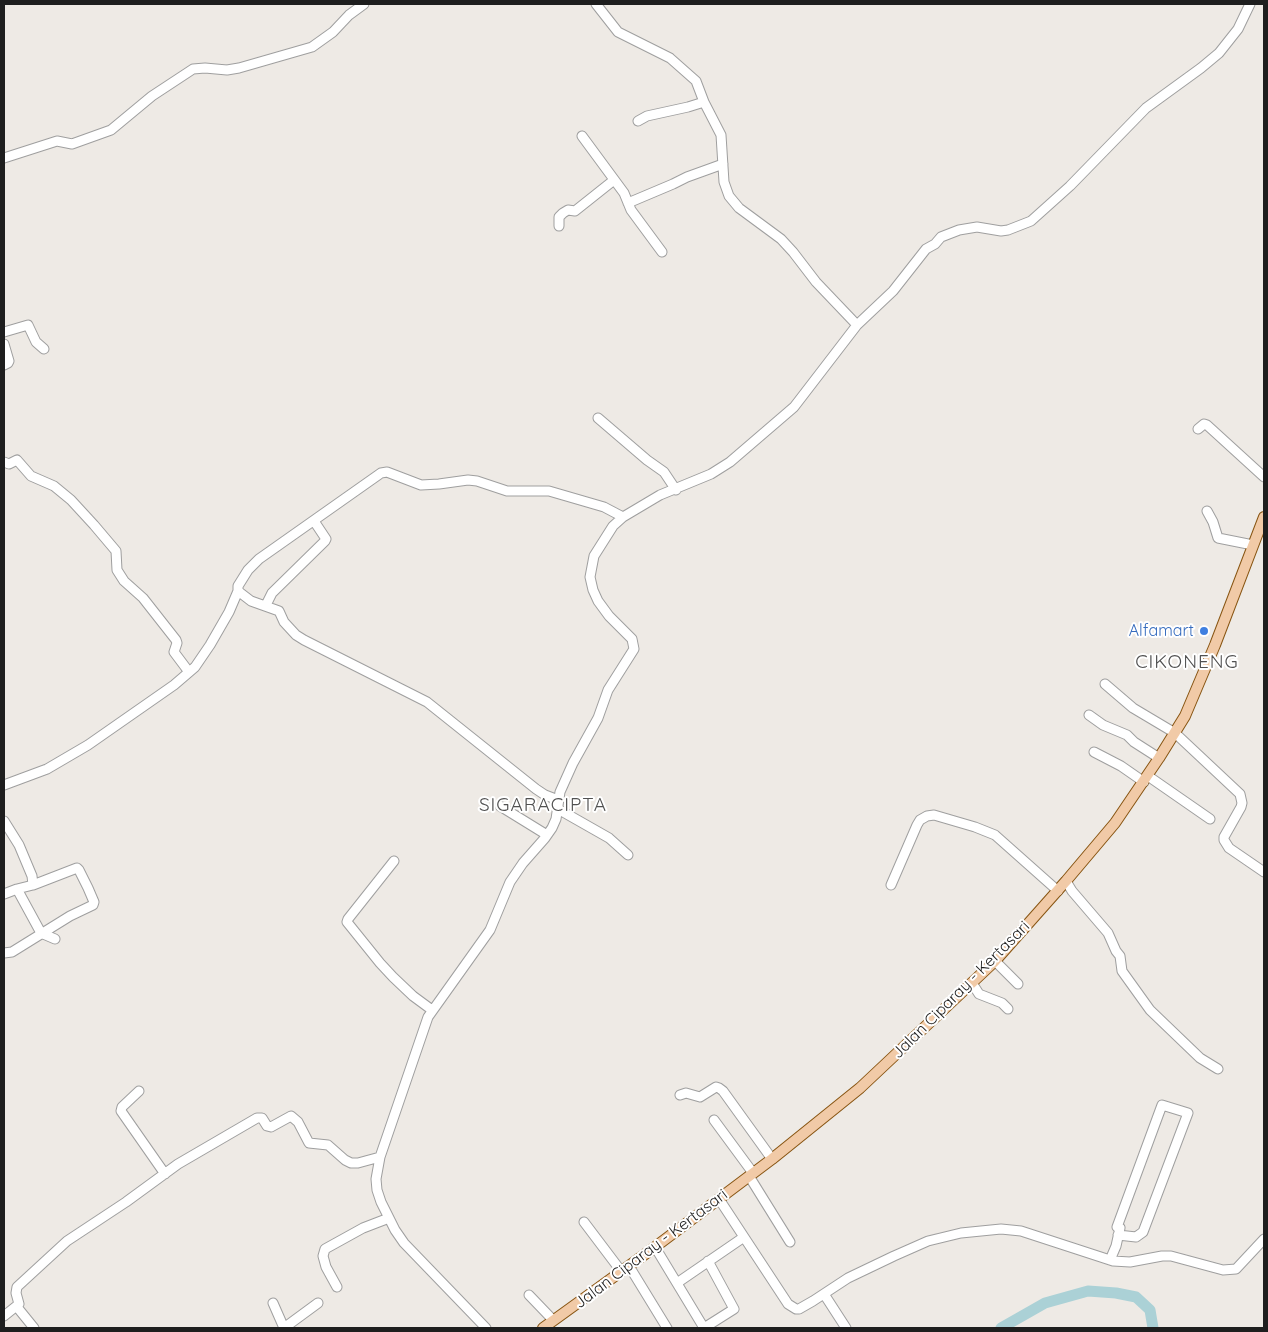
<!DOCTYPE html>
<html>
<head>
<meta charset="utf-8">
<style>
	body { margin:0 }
	#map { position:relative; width:1268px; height:1332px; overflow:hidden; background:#eeeae5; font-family:Quicksand,sans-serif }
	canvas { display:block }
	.frame { position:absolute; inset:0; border:5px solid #1e1e1e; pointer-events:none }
</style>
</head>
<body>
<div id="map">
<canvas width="1268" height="1332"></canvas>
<div class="frame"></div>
</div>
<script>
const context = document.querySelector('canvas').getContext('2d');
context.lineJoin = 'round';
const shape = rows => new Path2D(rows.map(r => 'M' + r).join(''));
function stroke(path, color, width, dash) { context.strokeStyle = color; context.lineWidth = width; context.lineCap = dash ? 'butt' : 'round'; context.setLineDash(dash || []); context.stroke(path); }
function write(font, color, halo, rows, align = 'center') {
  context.font = font + ' Quicksand,sans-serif'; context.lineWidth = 4; context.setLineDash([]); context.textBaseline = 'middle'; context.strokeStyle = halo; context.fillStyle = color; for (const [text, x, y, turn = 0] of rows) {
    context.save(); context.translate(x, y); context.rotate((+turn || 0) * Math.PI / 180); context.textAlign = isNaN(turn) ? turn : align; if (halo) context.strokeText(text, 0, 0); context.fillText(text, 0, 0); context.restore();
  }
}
stroke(shape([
	[1001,1328,1045,1303,1088,1291,1116,1293,1136,1297,1150,1310,1153,1328]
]), '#abd1d6', 11);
const minor = shape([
	[596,4,618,32,670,58,696,81,704,102,721,135,724,182,729,196,739,208,781,239,793,252,816,282,857,325],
	[638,121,647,116,688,107,704,102],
	[582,136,624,193,631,210,662,252],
	[4,158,57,141,72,144,111,130,152,96,193,69,205,68,227,70,239,68,312,47,333,32,349,15,364,4],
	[628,203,673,184,687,177,723,164],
	[559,226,559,217,563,213,568,210,575,211,614,180],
	[4,332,28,325,36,342,44,349],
	[4,344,9,361,8,363,4,365],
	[598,418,647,460,664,472,676,490],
	[1198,429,1204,424,1207,425,1264,477],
	[4,462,9,464,17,460,31,476,54,486,71,500,94,525,116,551,117,570,124,581,143,598,176,640,177,643,174,652,189,672],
	[1207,511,1213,522,1218,538,1253,545],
	[238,591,251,601,279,611,284,622,296,635,304,640,427,702,536,789,545,795,558,800],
	[266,605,272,593,325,541,326,539,314,521],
	[1105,684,1133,708,1175,733,1240,794,1242,803,1241,807,1224,837,1224,840,1229,848,1264,872],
	[1089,715,1103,725,1127,735,1134,742,1159,758],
	[1094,752,1121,766,1144,782],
	[1148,776,1210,819],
	[4,785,47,769,88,745,174,685,195,667,210,645,229,612,238,591,238,586,248,570,259,559,381,473,387,472,421,485,439,484,468,480,477,481,507,491,549,491,604,507,623,517],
	[500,806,547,835],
	[558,809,609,838,628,855],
	[4,821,19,845,32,876,33,885,17,889,41,933,55,939],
	[394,861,348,919,347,922,380,963,393,977,413,996,432,1010],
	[1066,881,1072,891,1108,933,1116,951,1120,956,1122,971,1150,1010,1200,1058,1218,1069],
	[891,885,917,825,920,820,927,816,934,815,975,827,995,835,1058,891],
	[4,894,17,889],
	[4,953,12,952,70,916,93,905,94,902,88,888,79,870,77,868,33,885],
	[995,961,1018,984],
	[972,983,979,994,1002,1003,1008,1009],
	[139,1091,122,1107,121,1111,165,1174],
	[680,1095,686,1093,700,1097,716,1087,719,1088,723,1091,772,1159],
	[714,1120,753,1173],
	[749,1176,790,1242],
	[719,1199,788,1304,796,1309,799,1309,813,1301,848,1278,894,1256,928,1241,961,1233,1001,1229,1021,1231,1113,1261,1130,1262,1162,1256,1171,1256,1223,1270,1236,1269,1264,1239],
	[584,1222,621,1271],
	[655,1247,704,1328],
	[1110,1260,1116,1246,1120,1228,1117,1227,1162,1105,1188,1113,1143,1232,1136,1237,1118,1235],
	[629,1266,667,1328],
	[677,1283,744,1237],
	[337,1287,326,1267,323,1256,325,1249,363,1228,389,1218],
	[824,1294,846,1328],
	[529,1295,553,1320],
	[273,1303,284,1328],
	[17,1307,34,1328],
	[4,1316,19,1304,16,1293,17,1287,67,1241,126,1202,178,1164,257,1118,262,1118,267,1126,271,1127,291,1116,298,1122,309,1143,328,1145,345,1160,351,1163,358,1163,380,1157],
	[284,1328,318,1303],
	[486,1328,404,1243,395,1230,381,1202,377,1190,376,1179,380,1157,428,1017,490,930,510,882,523,863,545,838,552,828,556,819,560,792,573,763,598,718,608,690,634,649,632,639,609,616,598,601,593,590,590,577,594,556,613,526,623,517,660,495,711,474,730,462,794,407,857,325,893,291,926,249,935,244,941,237,959,230,977,227,1001,231,1008,230,1031,221,1070,186,1146,108,1201,68,1219,53,1238,29,1250,4],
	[704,1328,734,1309,708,1261]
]);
const major = shape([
	[543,1328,655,1247,772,1159,860,1088,995,961,1066,881,1115,823,1159,758,1185,716,1215,645,1264,517]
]);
stroke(minor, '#9f9f9f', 11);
stroke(major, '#875411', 12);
stroke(minor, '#fff', 9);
stroke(major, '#f1caa7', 10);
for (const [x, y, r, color] of [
	[1204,631,5,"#3f7fe0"]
]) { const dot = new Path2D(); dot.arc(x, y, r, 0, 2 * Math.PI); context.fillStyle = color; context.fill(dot); stroke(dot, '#fff', 2); }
write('16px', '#366cbe', '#fff', [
	["Alfamart",1194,631]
], 'right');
write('16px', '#1e1e1e', '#fff', [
	["Jalan Ciparay - Kertasari",961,990,-45],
	["Jalan Ciparay - Kertasari",651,1249,-37]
]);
context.letterSpacing = '1px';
write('19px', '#515151', '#fff', [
	["CIKONENG",1187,662],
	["SIGARACIPTA",543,805]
]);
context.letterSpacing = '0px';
</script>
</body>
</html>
